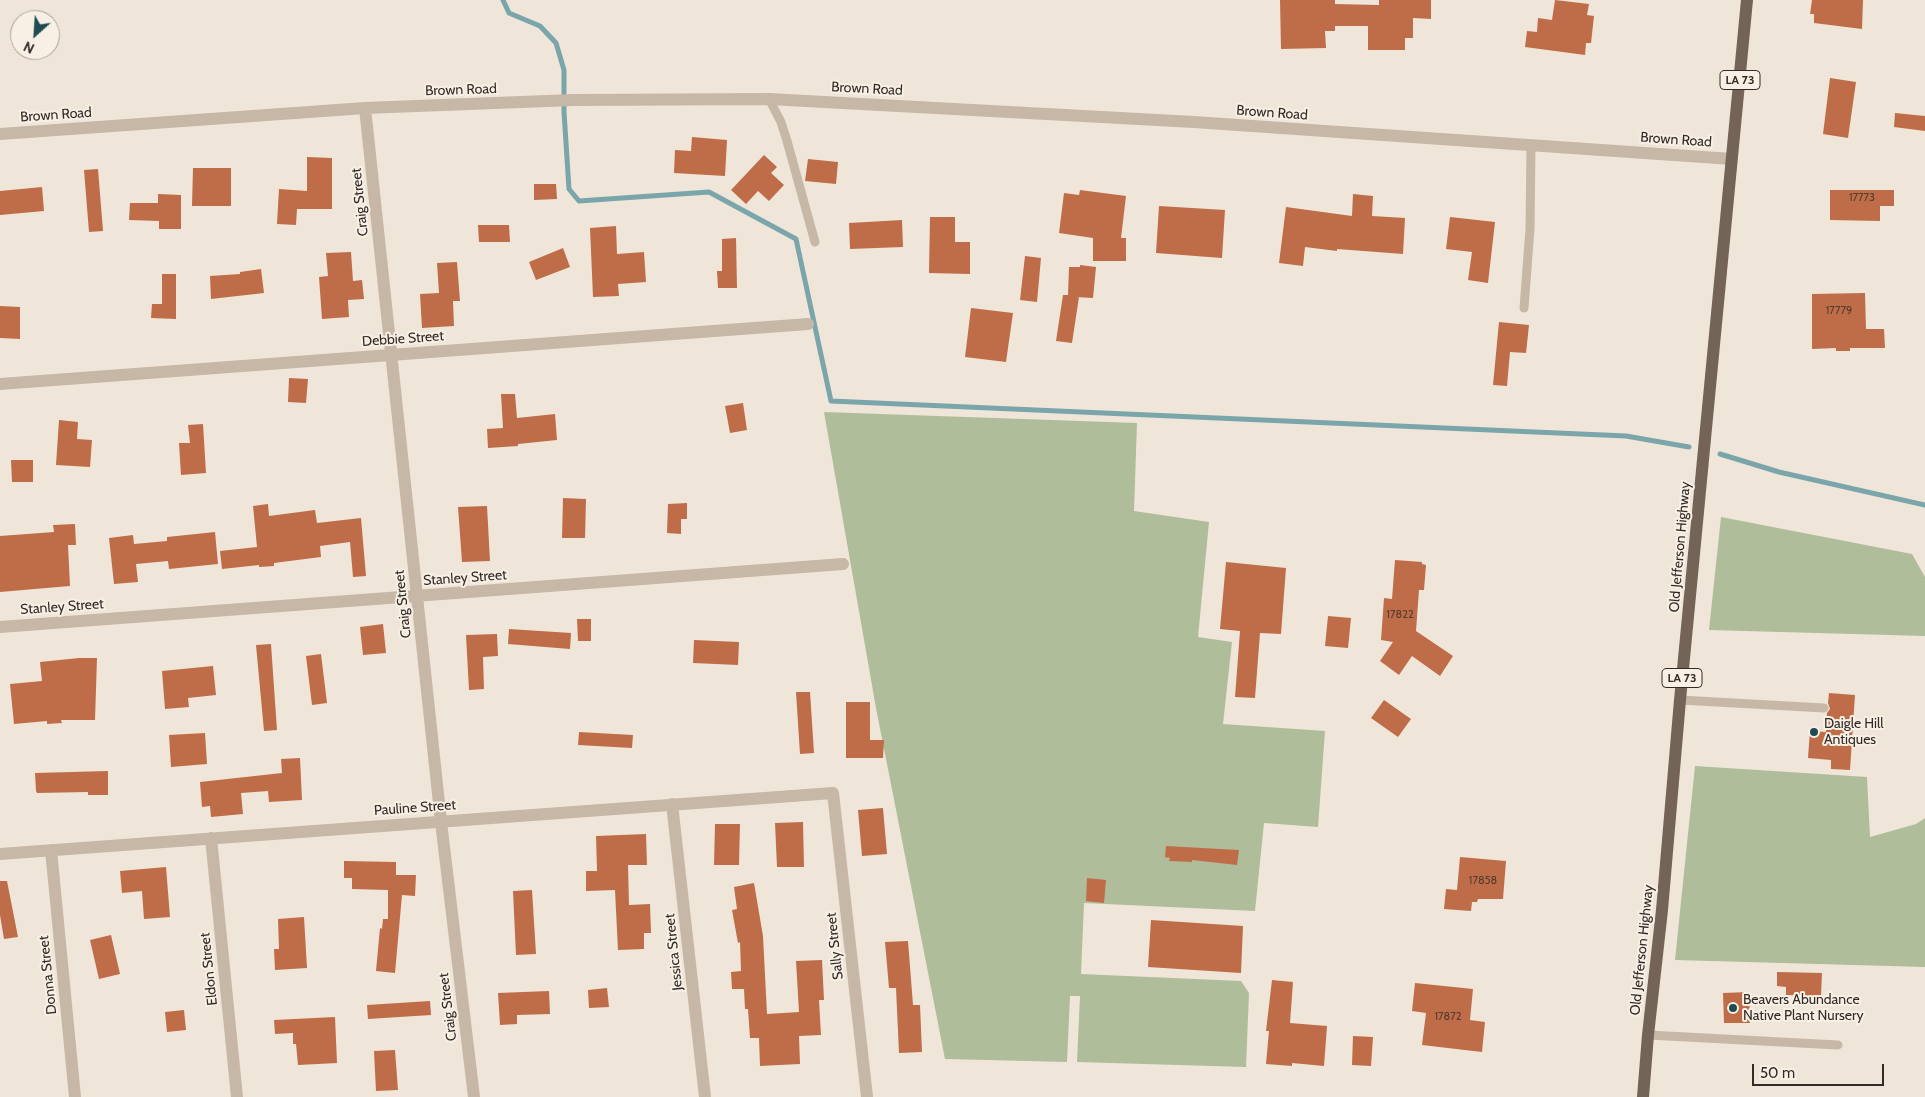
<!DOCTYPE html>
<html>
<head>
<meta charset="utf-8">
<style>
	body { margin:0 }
	#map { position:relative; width:1925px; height:1097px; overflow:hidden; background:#efe6d9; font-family:Cabin,sans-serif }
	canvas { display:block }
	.north { position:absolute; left:10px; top:10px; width:50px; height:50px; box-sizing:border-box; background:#f8f0e5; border:1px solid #a9a199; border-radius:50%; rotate:206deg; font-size:14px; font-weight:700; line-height:20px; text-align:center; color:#332b27 }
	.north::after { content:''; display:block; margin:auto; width:18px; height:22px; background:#1f4b52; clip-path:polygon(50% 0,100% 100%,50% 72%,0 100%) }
	.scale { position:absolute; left:1752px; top:1064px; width:132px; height:22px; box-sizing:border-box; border:2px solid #332b27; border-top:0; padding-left:6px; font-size:15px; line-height:18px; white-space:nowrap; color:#332b27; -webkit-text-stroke:4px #f8f0e5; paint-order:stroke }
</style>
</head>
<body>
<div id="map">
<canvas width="1925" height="1097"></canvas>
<div class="north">N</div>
<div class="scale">50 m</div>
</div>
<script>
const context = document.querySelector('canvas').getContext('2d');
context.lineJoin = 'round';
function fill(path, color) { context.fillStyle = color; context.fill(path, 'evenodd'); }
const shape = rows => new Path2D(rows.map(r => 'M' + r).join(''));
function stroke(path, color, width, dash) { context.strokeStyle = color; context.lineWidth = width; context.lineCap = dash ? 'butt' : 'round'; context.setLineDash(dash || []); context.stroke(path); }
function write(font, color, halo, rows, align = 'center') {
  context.font = font + ' Cabin,sans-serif'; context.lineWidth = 4; context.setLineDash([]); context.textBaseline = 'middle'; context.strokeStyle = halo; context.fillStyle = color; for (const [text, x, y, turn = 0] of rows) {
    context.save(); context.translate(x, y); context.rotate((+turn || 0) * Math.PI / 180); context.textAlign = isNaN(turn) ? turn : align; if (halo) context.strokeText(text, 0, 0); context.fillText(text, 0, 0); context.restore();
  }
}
fill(shape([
	[824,412,1137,423,1134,511,1209,522,1198,637,1232,642,1223,724,1325,731,1318,827,1264,823,1255,911,1084,903,1081,974,1241,981,1249,993,1246,1067,1077,1062,1080,996,1070,996,1067,1062,945,1059,876,708],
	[1721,517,1912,554,1925,577,1925,636,1709,630],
	[1695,766,1867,777,1870,837,1916,824,1925,818,1925,967,1675,960]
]), '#afbd9a');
stroke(shape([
	[503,0,509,13,540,26,556,43,564,70,564,112,569,189,579,201,709,192,796,239,831,401,1626,436,1689,447],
	[1720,454,1779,472,1925,505]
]), '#7aa5ab', 5);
fill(shape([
	[1280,0,1335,0,1335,4,1379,5,1379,0,1431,0,1431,19,1413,18,1413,38,1405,38,1405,50,1368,50,1368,26,1335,26,1335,31,1325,31,1326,48,1281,49],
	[1555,0,1589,4,1587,15,1594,16,1591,43,1586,43,1585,55,1525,47,1527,31,1537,32,1538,18,1552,20],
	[1812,0,1863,0,1862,29,1814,23,1814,14,1810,14],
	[1830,78,1856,82,1848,138,1823,134],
	[1895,113,1925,116,1925,131,1894,127],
	[692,137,727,140,725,176,674,173,675,150,691,151],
	[764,155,777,167,771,173,784,185,769,201,758,191,746,204,731,190],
	[307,157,332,158,332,209,297,209,296,225,277,224,279,189,307,191],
	[808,159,838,162,836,184,805,181],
	[193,168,231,168,231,206,192,206],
	[98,169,103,231,89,232,84,170],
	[534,184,556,184,557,199,534,200],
	[42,187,44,211,0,215,0,191],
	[1080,190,1126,196,1121,238,1126,238,1126,261,1093,261,1093,238,1059,233,1064,193,1079,195],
	[1830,190,1894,190,1894,206,1880,206,1880,221,1830,220],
	[158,194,181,195,181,229,159,229,159,221,129,220,130,203,158,203],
	[1353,194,1373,196,1372,216,1405,218,1403,254,1337,249,1337,251,1305,247,1303,266,1279,263,1286,207,1352,216],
	[1159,206,1225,210,1222,258,1156,253],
	[930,217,955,217,955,242,970,242,970,274,929,273],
	[1450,217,1495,222,1488,283,1468,280,1472,252,1446,249],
	[902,220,903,247,850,249,849,223],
	[478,225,509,225,510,242,479,242],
	[616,226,617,254,644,252,646,282,618,284,619,296,593,297,590,228],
	[736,238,737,288,718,288,717,271,722,271,722,239],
	[563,248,570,267,536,280,529,262],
	[351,252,353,281,362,280,364,299,348,300,349,317,322,319,319,277,328,276,326,253],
	[1025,256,1041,258,1037,302,1020,300],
	[457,262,460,301,453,301,454,326,422,328,420,294,439,293,437,263],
	[1080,265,1096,267,1093,298,1075,297,1079,297,1072,343,1056,341,1063,295,1068,295,1069,267,1080,267],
	[261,269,264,293,211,299,210,276,240,274,240,272],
	[162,274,176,274,176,319,151,318,152,304,162,304],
	[1865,293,1866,329,1884,329,1885,348,1850,348,1850,351,1836,351,1836,348,1812,349,1812,294],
	[0,306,20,307,20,339,0,338],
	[971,308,1013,313,1006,362,965,357],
	[1499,322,1529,325,1526,353,1510,352,1507,386,1493,385],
	[289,378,308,379,306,403,288,402],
	[501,394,515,394,517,418,555,414,557,440,518,444,518,446,488,448,487,429,503,428],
	[743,403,747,430,730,433,725,406],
	[59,420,78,422,77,439,92,440,90,467,56,465],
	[203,424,206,473,181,475,179,443,190,443,188,425],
	[11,460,33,460,33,482,12,482],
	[563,498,586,499,585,538,562,538],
	[687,503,687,519,681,519,681,534,667,533,668,504],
	[268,504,269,516,315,510,317,523,361,518,366,576,353,577,350,542,320,546,321,557,274,563,274,566,259,567,259,565,222,569,220,551,257,547,253,506],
	[487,506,490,561,462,562,458,507],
	[75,524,76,545,68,545,70,586,0,592,0,536,54,532,53,525],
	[215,532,218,564,169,569,168,561,136,564,138,582,114,584,109,538,133,535,134,544,167,541,167,537],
	[1395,560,1422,562,1422,564,1426,565,1424,590,1419,590,1416,631,1453,656,1440,676,1412,656,1399,675,1380,661,1393,642,1381,640,1384,598,1392,599],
	[1226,562,1286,568,1281,634,1260,633,1255,698,1235,697,1240,631,1220,629],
	[1328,616,1351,618,1348,648,1325,646],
	[577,619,591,619,591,641,578,641],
	[383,624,386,653,363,655,360,627],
	[509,629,571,633,570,649,508,644],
	[497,634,498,656,483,657,484,689,469,690,466,635],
	[694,640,739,642,738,665,693,663],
	[271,644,277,730,264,731,256,645],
	[321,654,327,703,312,705,306,656],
	[79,658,97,658,95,720,61,720,62,723,47,724,47,721,14,724,10,684,42,681,40,662],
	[213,666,216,695,188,698,189,707,165,709,162,671],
	[796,692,810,692,814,753,800,754],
	[1829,693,1855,695,1850,770,1831,769,1831,760,1808,758,1810,731,1826,732,1827,713,1830,709,1828,703],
	[1384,700,1411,719,1398,737,1371,718],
	[846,702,870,702,870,740,884,740,883,758,846,758],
	[579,732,633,735,632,748,578,745],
	[205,733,207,764,171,767,169,735],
	[300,758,302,800,269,802,268,791,241,793,243,814,211,817,210,806,202,807,200,782,282,773,281,759],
	[108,771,108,795,88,795,88,792,37,793,36,791,35,773],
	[883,808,887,854,862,856,858,810],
	[803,822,804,867,777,867,775,823],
	[715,824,740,824,739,865,714,865],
	[646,834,647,865,628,865,629,905,650,904,651,933,644,933,644,949,618,950,615,890,586,891,586,871,597,871,596,836],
	[1166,846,1239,850,1237,865,1192,860,1192,862,1169,861,1170,858,1165,857],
	[1460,857,1506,861,1503,899,1478,899,1477,902,1472,902,1471,911,1444,909,1446,889,1457,890],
	[344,861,396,862,396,875,416,875,415,896,402,895,395,973,376,971,380,928,382,929,383,919,388,919,388,890,352,889,352,878,344,878],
	[166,867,170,917,144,919,142,891,122,893,120,871],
	[1087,878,1106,880,1104,903,1086,901],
	[0,881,7,881,18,937,4,939,0,915],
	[754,883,763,936,767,1014,799,1012,796,961,822,960,824,1000,819,1000,821,1035,799,1036,800,1064,760,1066,759,1038,750,1038,748,1009,745,1009,744,989,732,989,731,972,741,971,740,942,738,943,732,910,737,909,734,887],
	[532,890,536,954,516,955,513,891],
	[304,917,307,968,275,970,274,949,279,949,278,919],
	[1151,920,1243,926,1241,973,1148,967],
	[111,935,120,974,99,979,90,940],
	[908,941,913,1005,920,1005,922,1052,899,1053,896,988,889,988,885,942],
	[1777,972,1822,973,1821,996,1786,995,1786,987,1777,986],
	[1272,980,1293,982,1290,1023,1327,1026,1324,1066,1292,1063,1292,1066,1266,1064,1269,1031,1266,1031],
	[1415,983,1473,989,1470,1020,1485,1022,1482,1052,1422,1045,1426,1013,1412,1011],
	[607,988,609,1007,589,1008,588,990],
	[549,991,550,1014,517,1015,517,1024,500,1025,498,993],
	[1749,992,1750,1023,1724,1023,1723,993],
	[430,1001,431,1015,368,1019,367,1005],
	[184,1010,186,1030,167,1032,165,1012],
	[335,1017,337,1063,298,1065,296,1044,293,1044,293,1033,275,1034,274,1020],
	[1353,1036,1373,1037,1371,1066,1352,1065],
	[395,1050,398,1090,376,1091,374,1051]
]), '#be6d48');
stroke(shape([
	[769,99,781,122,787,141,815,242],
	[1524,308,1530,229,1531,146],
	[1680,700,1824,708],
	[1648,1035,1838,1045]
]), '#c7b7a6', 9);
stroke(shape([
	[365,108,441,822,474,1097],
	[0,134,365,108,573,100,769,99,1194,122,1732,159],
	[0,384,808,324],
	[0,627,843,564],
	[672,804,705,1097],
	[211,838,237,1097],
	[51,850,75,1097],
	[0,854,833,793,867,1097]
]), '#c7b7a6', 12);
stroke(shape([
	[1643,1097,1648,1035,1662,910,1680,700,1747,0]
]), '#746458', 12);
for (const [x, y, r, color] of [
	[1814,732,5,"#1f4b52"],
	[1733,1008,5,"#1f4b52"]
]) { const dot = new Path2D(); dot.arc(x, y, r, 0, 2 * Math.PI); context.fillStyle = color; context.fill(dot); stroke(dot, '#f8f0e5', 2); }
write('11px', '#563c2f', null, [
	["17773",1862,198],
	["17779",1839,311],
	["17822",1400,615],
	["17858",1483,881],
	["17872",1448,1017]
]);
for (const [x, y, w] of [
	[1740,80,40],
	[1682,678,40]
]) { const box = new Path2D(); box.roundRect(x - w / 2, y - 9.5, w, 19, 4); context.fillStyle = '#f8f0e5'; context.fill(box); stroke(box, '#332b27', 1); }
write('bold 12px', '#332b27', null, [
	["LA 73",1740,80],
	["LA 73",1682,678]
]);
write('14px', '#332b27', '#f8f0e5', [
	["Brown Road",867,89,3],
	["Brown Road",461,90,-2],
	["Brown Road",1272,113,4],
	["Brown Road",56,115,-4],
	["Brown Road",1676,140,4],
	["Craig Street",360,202,-96],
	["Debbie Street",403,339,-4],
	["Old Jefferson Highway",1680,547,-85],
	["Stanley Street",465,578,-4],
	["Craig Street",403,604,-96],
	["Stanley Street",62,607,-4],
	["Pauline Street",415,808,-4],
	["Sally Street",835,946,-96],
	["Old Jefferson Highway",1642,950,-84],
	["Jessica Street",674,952,-96],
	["Eldon Street",209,969,-96],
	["Donna Street",48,975,-96],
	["Craig Street",448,1007,-97]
]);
write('14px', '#332b27', '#f8f0e5', [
	["Daigle Hill",1824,724],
	["Antiques",1824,740],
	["Beavers Abundance",1743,1000],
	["Native Plant Nursery",1743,1016]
], 'left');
</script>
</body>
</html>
